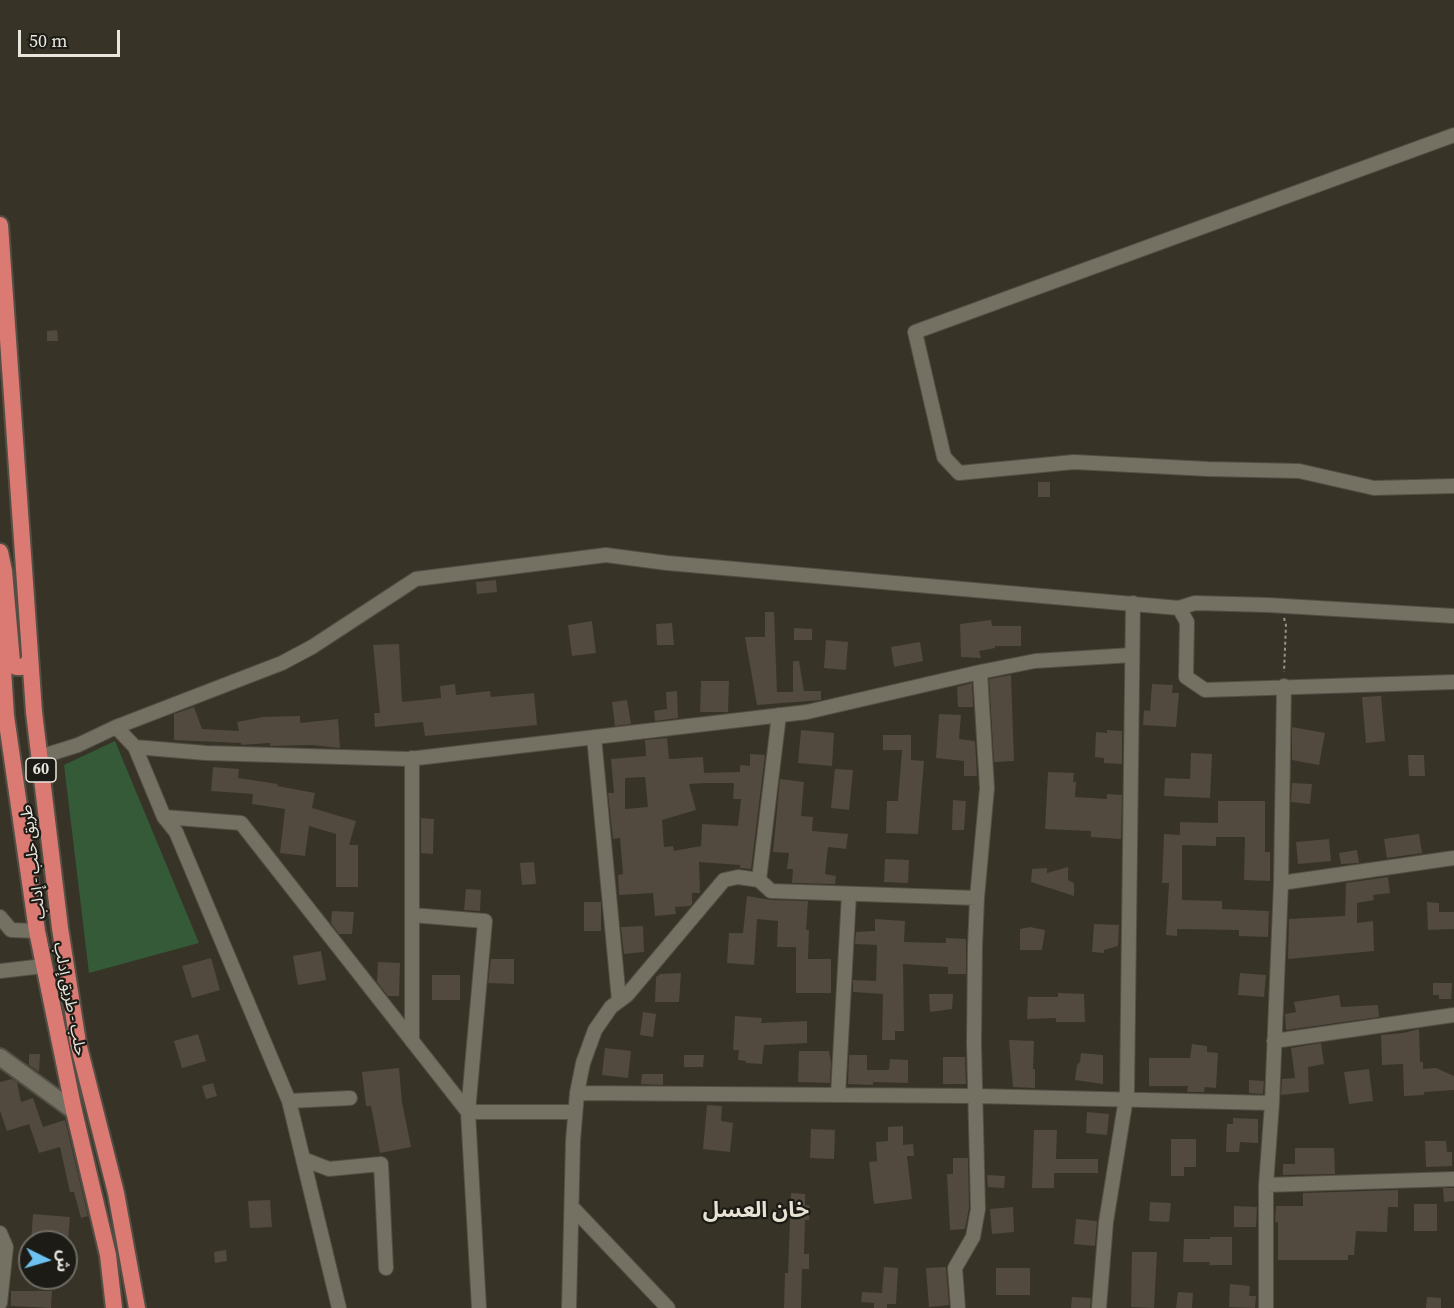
<!DOCTYPE html>
<html>
<head>
<meta charset="utf-8">
<style>
	body { margin:0 }
	#map { position:relative; width:1454px; height:1308px; overflow:hidden; background:#373327; font-family:"Source Serif 4","Noto Sans Arabic",serif }
	canvas { display:block }
	.north { position:absolute; left:18px; top:1230px; width:60px; height:60px; box-sizing:border-box; background:#1c1b15; border:2px solid #6e6c65; border-radius:50%; rotate:95deg; font-size:16px; font-weight:700; line-height:24px; text-align:center; color:#e9e6de }
	.north::after { content:''; display:block; margin:auto; width:21px; height:27px; background:#6cc3f2; clip-path:polygon(50% 0,100% 100%,50% 72%,0 100%) }
	.scale { position:absolute; left:18px; top:30px; width:102px; height:27px; box-sizing:border-box; border:3px solid #e9e6de; border-top:0; padding-left:8px; font-size:18px; line-height:21px; white-space:nowrap; color:#e9e6de; -webkit-text-stroke:4px #1c1b15; paint-order:stroke }
</style>
</head>
<body>
<div id="map">
<canvas width="1454" height="1308"></canvas>
<div class="north">ش</div>
<div class="scale">50 m</div>
</div>
<script>
const context = document.querySelector('canvas').getContext('2d');
context.lineJoin = 'round';
function fill(path, color) { context.fillStyle = color; context.fill(path, 'evenodd'); }
const shape = rows => new Path2D(rows.map(r => 'M' + r).join(''));
function stroke(path, color, width, dash) { context.strokeStyle = color; context.lineWidth = width; context.lineCap = dash ? 'butt' : 'round'; context.setLineDash(dash || []); context.stroke(path); }
function write(font, color, halo, rows, align = 'center') {
  context.font = font + ' "Source Serif 4","Noto Sans Arabic",serif'; context.lineWidth = 4.5; context.setLineDash([]); context.textBaseline = 'middle'; context.strokeStyle = halo; context.fillStyle = color; for (const [text, x, y, turn = 0] of rows) {
    context.save(); context.translate(x, y); context.rotate((+turn || 0) * Math.PI / 180); context.textAlign = isNaN(turn) ? turn : align; if (halo) context.strokeText(text, 0, 0); context.fillText(text, 0, 0); context.restore();
  }
}
fill(shape([
	[115,741,199,943,89,973,64,765]
]), '#345a38');
fill(shape([
	[57,330,58,341,47,341,47,331],
	[1038,482,1050,482,1050,497,1038,497],
	[496,580,497,592,477,594,476,582],
	[765,612,774,612,777,692,793,692,793,661,799,661,804,691,821,691,821,700,757,705,745,637,765,637],
	[991,620,992,626,1021,626,1021,646,995,646,995,648,979,651,981,658,961,657,960,624],
	[592,621,596,653,572,656,568,625],
	[672,623,674,645,657,645,656,624],
	[794,628,812,629,812,640,794,640],
	[826,640,848,642,846,670,824,668],
	[920,642,923,661,894,667,891,647],
	[399,644,402,702,441,698,440,686,455,684,456,695,490,691,491,697,534,693,537,725,425,736,423,722,375,727,374,713,380,713,373,645],
	[1011,675,1014,761,994,762,989,679],
	[701,681,729,681,728,712,700,712],
	[972,683,973,707,958,707,957,687],
	[1152,684,1173,685,1172,693,1179,693,1176,727,1143,725,1144,710,1150,711],
	[677,691,678,718,655,721,654,711,667,709,666,692],
	[1381,696,1385,741,1366,743,1362,697],
	[627,700,631,724,615,726,612,702],
	[194,707,202,729,239,731,237,722,263,717,300,716,300,723,338,719,340,748,312,745,270,746,270,743,241,745,241,743,174,740,174,714],
	[939,714,961,715,959,739,975,741,977,776,964,776,964,761,936,758],
	[1292,727,1325,733,1319,765,1292,760],
	[801,730,834,733,832,766,798,763],
	[1107,730,1122,731,1122,764,1104,763,1104,758,1095,757,1096,732,1107,733],
	[883,735,911,735,911,760,924,761,918,834,886,833,887,801,898,801,902,750,883,750],
	[667,738,669,759,703,757,704,773,740,772,740,765,750,766,750,754,765,755,751,869,740,868,740,865,699,862,700,893,692,893,692,904,690,906,675,907,676,914,655,916,653,893,619,895,618,875,623,874,620,838,613,839,608,793,614,793,611,759,646,756,645,740],
	[645,777,648,807,625,809,625,778],
	[705,783,734,783,733,799,741,799,738,826,702,824,701,846,674,851,673,846,664,847,662,820,696,810,689,784],
	[1191,753,1212,754,1210,798,1164,796,1165,778,1190,779],
	[1408,755,1424,755,1425,776,1409,776],
	[213,767,239,769,238,778,278,784,277,786,315,793,312,808,356,821,349,845,358,845,358,887,336,887,336,834,309,826,305,856,280,853,285,809,252,804,253,794,211,791],
	[835,769,853,770,849,810,831,808],
	[1048,772,1074,773,1073,782,1076,782,1075,797,1107,799,1107,794,1122,795,1121,839,1091,837,1091,831,1045,829],
	[780,779,804,782,801,816,813,817,812,831,848,834,846,849,828,847,825,874,836,876,835,884,792,883,793,869,787,869,789,853,773,852],
	[1292,783,1312,784,1310,804,1291,802],
	[953,800,966,801,964,830,952,830],
	[1218,801,1265,801,1265,852,1270,852,1270,881,1244,880,1245,837,1216,837,1216,846,1182,845,1182,900,1222,901,1222,909,1269,911,1268,937,1239,936,1239,930,1177,929,1177,936,1166,935,1169,883,1162,883,1164,834,1180,835,1180,822,1218,823],
	[421,818,434,819,433,854,421,853],
	[1419,834,1422,853,1387,858,1384,839],
	[1329,839,1331,861,1298,864,1296,842],
	[1357,850,1359,863,1341,864,1339,853],
	[885,859,909,860,908,883,884,882],
	[534,862,536,884,522,885,520,863],
	[1068,867,1068,880,1074,883,1074,896,1031,882,1032,869,1047,868,1047,873],
	[1388,877,1390,893,1373,895,1374,900,1357,903,1357,923,1373,921,1374,951,1288,959,1289,919,1345,916,1346,883],
	[466,889,481,890,480,911,464,910],
	[747,896,771,900,808,901,806,930,809,930,808,959,831,959,831,993,796,993,796,947,777,947,778,921,757,919,754,965,727,963,729,933,743,933],
	[584,902,601,902,601,931,584,931],
	[1427,902,1439,903,1439,912,1454,912,1454,929,1428,930],
	[332,911,354,912,352,934,339,934,331,923],
	[875,919,905,921,904,942,946,943,946,938,966,939,966,974,948,974,948,967,903,964,904,1031,895,1031,895,1040,882,1040,883,994,853,992,853,980,876,981,877,945,855,944,856,932,875,931],
	[1094,924,1119,925,1118,946,1104,950,1104,953,1092,952],
	[643,926,644,952,624,954,621,927],
	[1030,927,1045,930,1042,950,1020,950,1020,929],
	[321,951,326,980,298,985,293,956],
	[211,958,220,990,192,998,182,966],
	[491,959,514,959,514,984,488,983],
	[378,962,400,963,399,996,388,996,377,982],
	[681,973,679,1002,655,1002,656,977,660,974],
	[1240,973,1266,975,1264,997,1238,995],
	[432,975,460,975,460,1000,432,1000],
	[1433,983,1452,983,1451,999,1439,999,1439,995,1433,995],
	[1058,993,1084,994,1085,1022,1056,1022,1056,1018,1027,1019,1028,997,1058,997],
	[929,994,953,994,952,1009,930,1012],
	[1339,995,1341,1007,1378,1005,1379,1017,1286,1030,1285,1014,1296,1012,1294,1002],
	[643,1012,656,1014,653,1037,640,1035],
	[735,1016,762,1018,761,1023,807,1021,807,1043,764,1045,762,1064,746,1063,746,1061,738,1060,739,1050,733,1050],
	[1419,1029,1420,1062,1423,1062,1423,1069,1436,1068,1454,1076,1454,1090,1424,1092,1424,1095,1404,1096,1403,1064,1382,1065,1381,1035,1403,1033],
	[198,1034,206,1061,182,1068,174,1041],
	[1009,1040,1034,1041,1033,1069,1035,1069,1035,1088,1013,1087],
	[1321,1043,1324,1064,1308,1067,1309,1092,1281,1095,1282,1079,1295,1078,1291,1048],
	[1192,1044,1207,1046,1207,1052,1218,1053,1216,1088,1205,1087,1204,1092,1187,1092,1188,1086,1149,1086,1149,1058,1190,1058],
	[605,1048,631,1051,628,1078,602,1075],
	[799,1051,829,1051,831,1062,830,1083,798,1082],
	[1081,1053,1103,1055,1103,1084,1075,1080,1077,1065,1080,1062],
	[29,1054,40,1054,39,1072,29,1065],
	[684,1055,704,1055,703,1067,684,1067],
	[849,1055,867,1055,867,1070,889,1070,890,1059,908,1060,908,1083,873,1082,873,1085,848,1084],
	[943,1057,965,1057,966,1084,943,1084],
	[399,1068,402,1102,411,1147,380,1153,371,1106,366,1106,362,1072],
	[1369,1069,1373,1101,1349,1104,1344,1072],
	[642,1074,663,1074,663,1085,641,1084],
	[12,1079,17,1082,21,1102,33,1098,43,1127,65,1120,88,1216,81,1218,74,1192,70,1192,60,1147,39,1153,29,1124,7,1131,0,1111,0,1082],
	[1249,1080,1264,1081,1263,1094,1249,1093],
	[213,1083,217,1096,206,1099,202,1086],
	[707,1105,722,1106,721,1121,733,1123,730,1152,703,1149],
	[1087,1112,1109,1114,1107,1135,1086,1133],
	[1233,1118,1258,1119,1258,1143,1240,1142,1239,1152,1226,1152,1227,1124,1233,1124],
	[903,1126,903,1145,913,1144,914,1156,907,1156,912,1199,874,1204,869,1162,877,1161,876,1142,888,1141,888,1127],
	[811,1129,835,1130,834,1159,810,1158],
	[1034,1130,1057,1130,1056,1159,1098,1159,1098,1173,1054,1173,1054,1188,1032,1188],
	[1171,1139,1196,1139,1196,1167,1184,1167,1184,1176,1171,1176],
	[1425,1141,1446,1141,1447,1152,1452,1152,1452,1166,1426,1167],
	[1295,1148,1334,1148,1335,1174,1283,1175,1283,1164,1295,1164],
	[953,1158,968,1158,969,1208,965,1229,950,1230,947,1174,953,1174],
	[987,1175,1005,1176,1004,1188,988,1187],
	[1443,1188,1454,1188,1454,1201,1444,1202],
	[1398,1190,1398,1207,1388,1207,1387,1232,1356,1231,1354,1255,1348,1255,1348,1260,1278,1260,1278,1222,1275,1222,1276,1206,1303,1206,1303,1193],
	[791,1193,805,1194,805,1205,810,1206,809,1220,805,1220,804,1254,809,1254,809,1269,802,1269,801,1308,784,1308,785,1273,788,1273],
	[270,1200,272,1227,250,1228,248,1201],
	[1150,1202,1171,1203,1169,1222,1149,1221],
	[1414,1204,1437,1204,1437,1231,1414,1231],
	[1234,1206,1257,1207,1256,1227,1234,1227],
	[1013,1207,1014,1232,992,1234,990,1209],
	[33,1214,70,1217,68,1242,31,1242],
	[1076,1219,1097,1221,1095,1246,1074,1244],
	[1210,1237,1232,1237,1232,1265,1209,1265,1210,1262,1183,1262,1184,1239,1210,1239],
	[226,1250,227,1261,215,1263,214,1252],
	[1132,1252,1157,1252,1154,1308,1131,1307],
	[884,1267,898,1268,896,1304,887,1304,887,1308,874,1308,874,1303,861,1302,862,1292,882,1293],
	[946,1267,949,1305,929,1307,926,1268],
	[996,1268,1030,1268,1030,1295,996,1295],
	[1230,1284,1250,1286,1249,1296,1256,1296,1255,1308,1229,1307],
	[11,1291,52,1291,51,1308,11,1306],
	[1178,1292,1193,1293,1192,1308,1176,1308],
	[1072,1297,1091,1298,1090,1308,1071,1308],
	[1427,1297,1441,1298,1441,1308,1426,1308]
]), '#52493f');
const minor = shape([
	[1454,135,915,332,944,457,959,473,1074,462,1208,469,1299,471,1374,488,1454,486],
	[1179,608,1187,622,1186,677,1205,690,1454,682],
	[779,715,759,880,771,891,977,898],
	[116,727,135,747,164,817,176,832,289,1101,339,1308],
	[594,737,619,1000],
	[135,747,206,753,409,759,807,712,980,672,1035,661,1132,655],
	[40,757,78,745,116,727,282,663,312,647,416,579,606,555,667,563,1179,608,1195,603,1268,605,1454,616],
	[164,817,241,823,468,1112,479,1308],
	[1281,883,1454,858],
	[412,915,485,921,468,1112,575,1112],
	[0,917,11,930,37,931],
	[0,971,44,966],
	[412,1041,412,758],
	[1274,1041,1454,1015],
	[577,1093,975,1096,1272,1103],
	[838,1095,849,894],
	[289,1101,350,1098],
	[303,1159,329,1169,381,1164,386,1268],
	[1266,1185,1454,1179],
	[572,1207,668,1308],
	[0,1233,6,1247,0,1303],
	[569,1308,573,1141,577,1093,583,1063,595,1030,611,1007,627,995,724,880,738,877,759,880],
	[958,1308,955,1268,973,1237,978,1209,974,1043,975,947,977,898,987,788,980,672],
	[1099,1308,1106,1222,1127,1092,1133,603],
	[1266,1308,1266,1185,1272,1103,1281,883,1284,686]
]);
const tertiary = shape([
	[0,1057,74,1111]
]);
const trunk = shape([
	[0,225,34,712,60,928,78,1043,116,1193,137,1308],
	[0,552,4,571,12,662,16,667,22,667,27,664,30,659],
	[0,623,6,716,37,931,74,1111,108,1255,114,1308]
]);
stroke(minor, '#534f45', 16);
stroke(tertiary, '#534f45', 20);
stroke(trunk, '#534f45', 20);
stroke(shape([
	[1284,618,1286,625,1284,672]
]), '#98948b', 2, [3, 3]);
stroke(minor, '#747062', 14);
stroke(tertiary, '#747062', 16);
stroke(trunk, '#db7973', 16);
for (const [x, y, w] of [
	[41,770,30]
]) { const box = new Path2D(); box.roundRect(x - w / 2, y - 12, w, 24, 4.5); context.fillStyle = '#1c1b15'; context.fill(box); stroke(box, '#e9e6de', 1.5); }
write('bold 15px', '#e9e6de', null, [
	["60",41,770]
]);
write('16px', '#e9e6de', '#1c1b15', [
	["طريق حلب - إدلب",34,862,-97],
	["حلب - طريق إدلب",69,999,79]
]);
write('bold 22px', '#e7e2d3', '#1c1b15', [
	["خان العسل",756,1211]
]);
</script>
</body>
</html>
